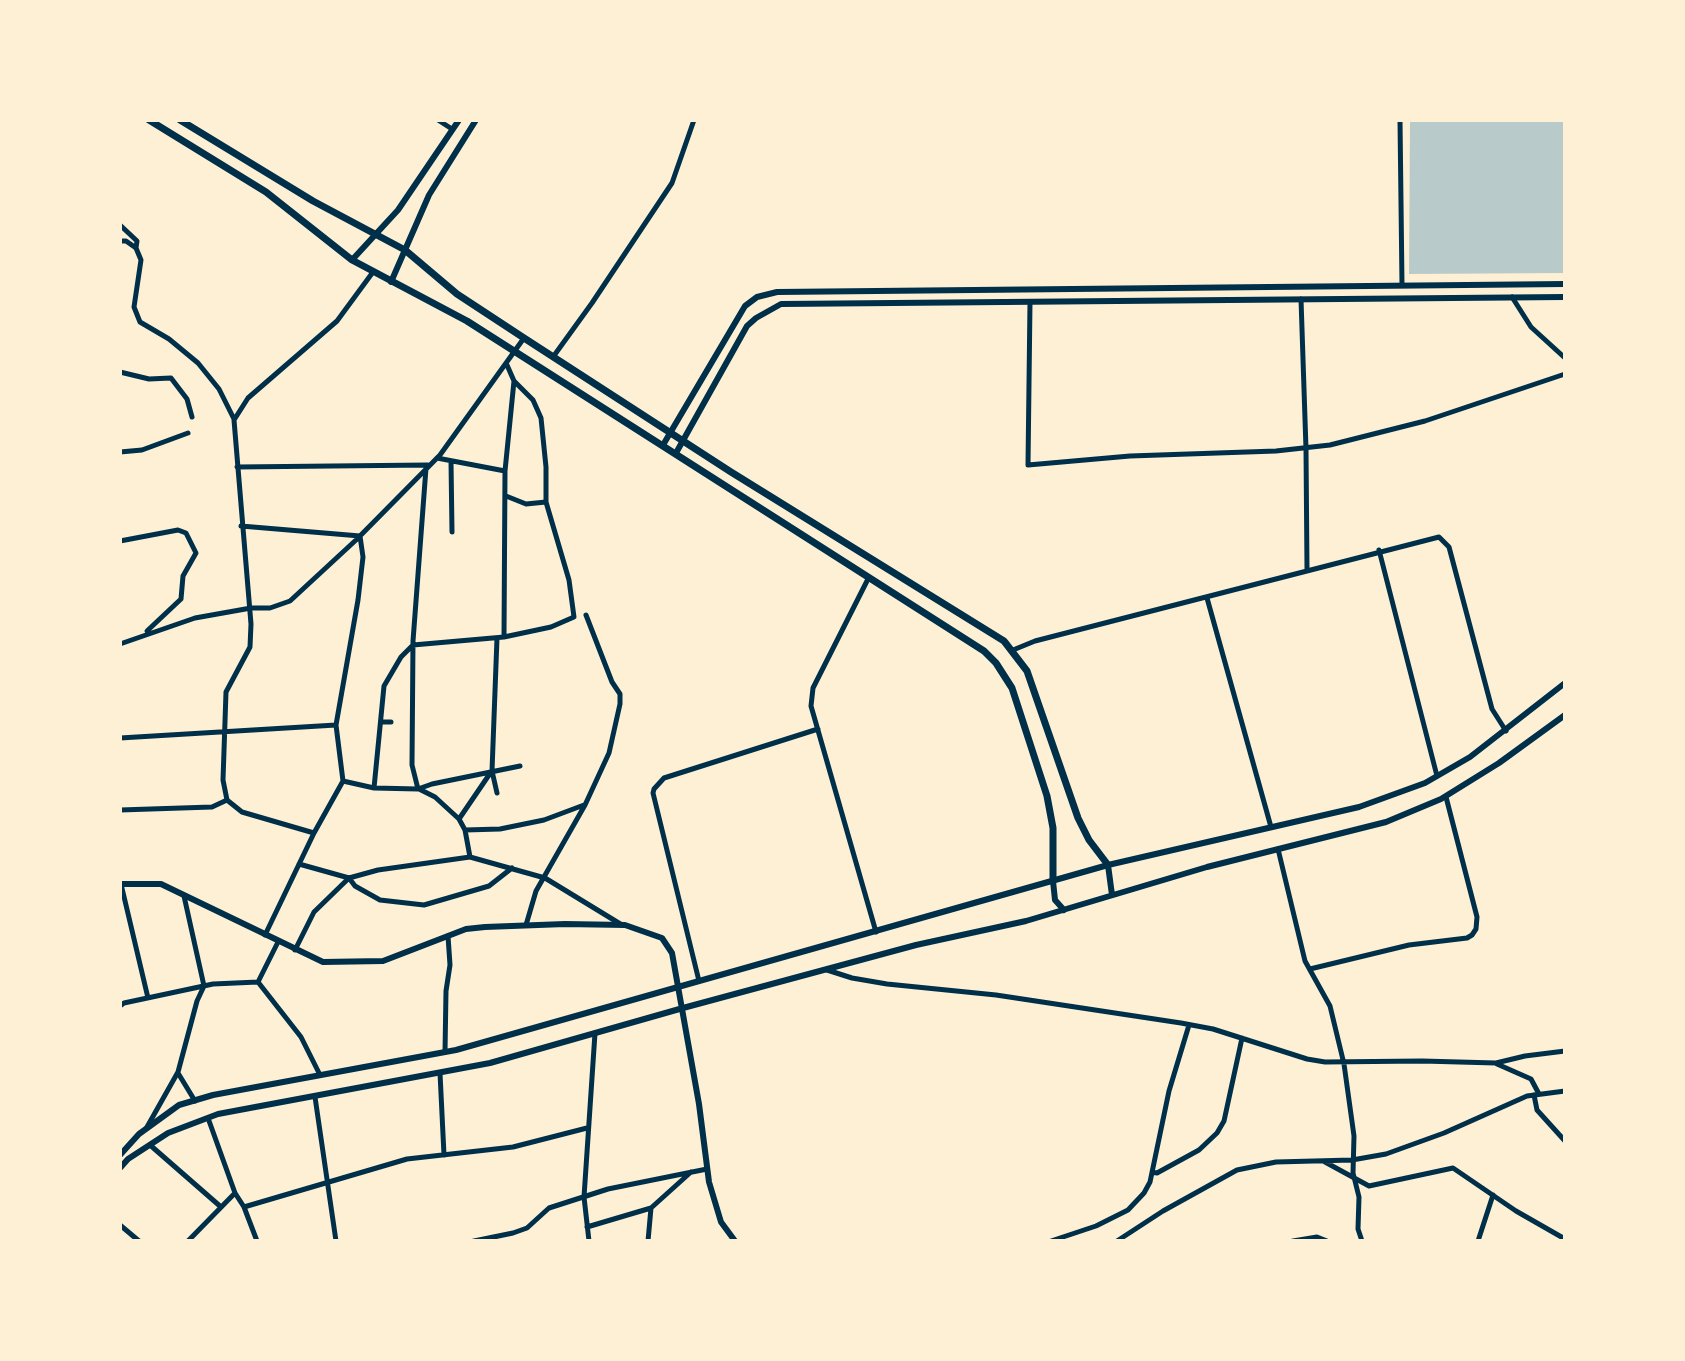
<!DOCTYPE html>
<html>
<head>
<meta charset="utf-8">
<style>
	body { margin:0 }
	#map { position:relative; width:1685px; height:1361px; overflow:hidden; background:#fdf0d5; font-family:"Titillium Web",sans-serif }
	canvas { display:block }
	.frame { position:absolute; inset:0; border:122px solid #fdf0d5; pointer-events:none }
</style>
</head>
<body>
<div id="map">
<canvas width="1685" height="1361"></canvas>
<div class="frame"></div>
</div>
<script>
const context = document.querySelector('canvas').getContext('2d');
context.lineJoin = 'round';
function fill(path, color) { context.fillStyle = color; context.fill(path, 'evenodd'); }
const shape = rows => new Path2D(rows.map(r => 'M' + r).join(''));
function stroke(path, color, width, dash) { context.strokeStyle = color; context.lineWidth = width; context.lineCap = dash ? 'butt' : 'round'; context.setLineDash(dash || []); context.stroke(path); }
fill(shape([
	[1410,120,1565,120,1565,273,1409,274]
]), '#b9caca');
stroke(shape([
	[438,120,452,129],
	[1400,120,1402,285],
	[120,225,137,241,136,248],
	[120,241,126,241,136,248,141,260,134,307,140,322,169,339,198,363,219,389,234,419],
	[1512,297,1531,327,1565,358],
	[1301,299,1306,449,1307,570],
	[1030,302,1028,465,1130,456,1276,451,1330,445,1425,421,1565,374],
	[553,357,592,303,672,183,694,120],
	[120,372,149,379,171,378,187,399,192,417],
	[120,452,142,450,188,433],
	[437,458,505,471],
	[451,461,452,532],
	[237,467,428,465],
	[506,496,526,504,546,502],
	[241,526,360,536,363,557,358,600,336,725,343,781,374,788,418,789,432,784,520,766],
	[120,541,178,530,186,533,196,553,183,576,181,599,147,631],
	[1379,550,1437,776],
	[869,577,813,688,811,706,876,932],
	[1207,598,1271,827],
	[504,637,505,471,514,381,507,365],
	[120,644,195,618,251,608,270,608,290,601,356,540,440,455,524,338],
	[1013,650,1035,641,1439,537,1449,547,1492,709,1506,731],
	[381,722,391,722],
	[120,738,336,725],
	[374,788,384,686,401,657,413,645,504,637,551,627,574,617,569,580,546,502,546,467,541,418,533,400,514,381],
	[418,789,412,765,413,641,426,468],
	[419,789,435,797,459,819,465,830,470,857,545,878,622,925],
	[497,793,492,771,497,638],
	[120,810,212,807,227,800],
	[459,819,491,772],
	[465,830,500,829,544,820,584,805],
	[314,833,242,812,227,800,223,780,226,692,250,647,251,624,234,420,248,398,337,321,373,272],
	[1278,849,1305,961,1330,1006,1344,1064,1354,1136,1353,1173,1359,1197,1358,1229,1362,1241],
	[299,864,349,878,378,870,470,857],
	[121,884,148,998],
	[526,925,536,891,585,805,609,753,620,704,620,694,612,682,586,615],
	[265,935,314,833,343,781],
	[295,950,314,912,349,878,355,886,380,900,424,905,489,886,512,868],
	[1310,969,1409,945,1467,938,1472,935,1476,929,1477,917,1446,797],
	[827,970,852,978,887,984,996,995,1181,1023,1213,1029,1307,1059,1325,1062,1422,1061,1496,1063,1525,1056,1565,1051],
	[699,981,653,793,654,789,664,778,818,729],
	[258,982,301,1037,320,1075],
	[120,1006,124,1003,213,984,258,982,278,942],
	[445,1052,446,991,450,965,448,936],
	[1497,1064,1531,1079,1539,1094],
	[178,1073,195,1101],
	[440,1073,444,1155],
	[1534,1095,1537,1110,1565,1141],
	[315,1097,336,1241],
	[147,1127,178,1072,197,1001,204,986,184,896],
	[150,1145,221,1207],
	[1325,1162,1369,1186,1453,1168,1516,1211,1565,1239],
	[1152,1172,1157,1173,1199,1150,1217,1133,1224,1121,1242,1038],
	[235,1193,244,1207,407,1159,513,1147,587,1128],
	[244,1207,257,1241],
	[120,1225,139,1241],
	[587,1227,651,1208],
	[188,1241,235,1193,208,1118],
	[474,1241,513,1233,527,1228,549,1208,608,1189,707,1169],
	[589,1241,584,1197,595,1033],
	[648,1241,651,1208,691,1172],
	[1051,1241,1096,1226,1128,1210,1144,1193,1150,1182,1169,1091,1189,1025],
	[1117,1241,1163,1211,1237,1170,1276,1162,1352,1160,1386,1154,1444,1133,1527,1096,1565,1091],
	[1293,1241,1317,1237,1327,1241],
	[1478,1241,1493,1195]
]), '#003049', 5);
stroke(shape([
	[352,260,398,210,459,120],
	[391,282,429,195,476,120],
	[663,445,745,306,757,297,777,292,1565,284],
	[676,453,747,326,756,318,781,304,1565,297],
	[1108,865,1112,895],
	[1053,881,1055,900,1064,910],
	[120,884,161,884,323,962,383,961,466,929,485,927,565,924,625,925,662,938,672,953,699,1104,709,1182,721,1222,735,1241],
	[120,1155,139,1134,179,1105,213,1095,456,1050,1108,865,1359,807,1425,783,1470,757,1565,683],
	[120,1168,128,1159,168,1133,218,1114,490,1063,683,1008,916,945,1026,921,1207,867,1386,822,1441,799,1499,763,1565,715]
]), '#003049', 6);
stroke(shape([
	[149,120,266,192,352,260,467,321,984,651,996,663,1012,688,1047,796,1053,828,1053,881],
	[180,120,313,201,405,250,457,294,524,338,731,472,1004,641,1027,671,1078,818,1089,840,1108,865]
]), '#003049', 7);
</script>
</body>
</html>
